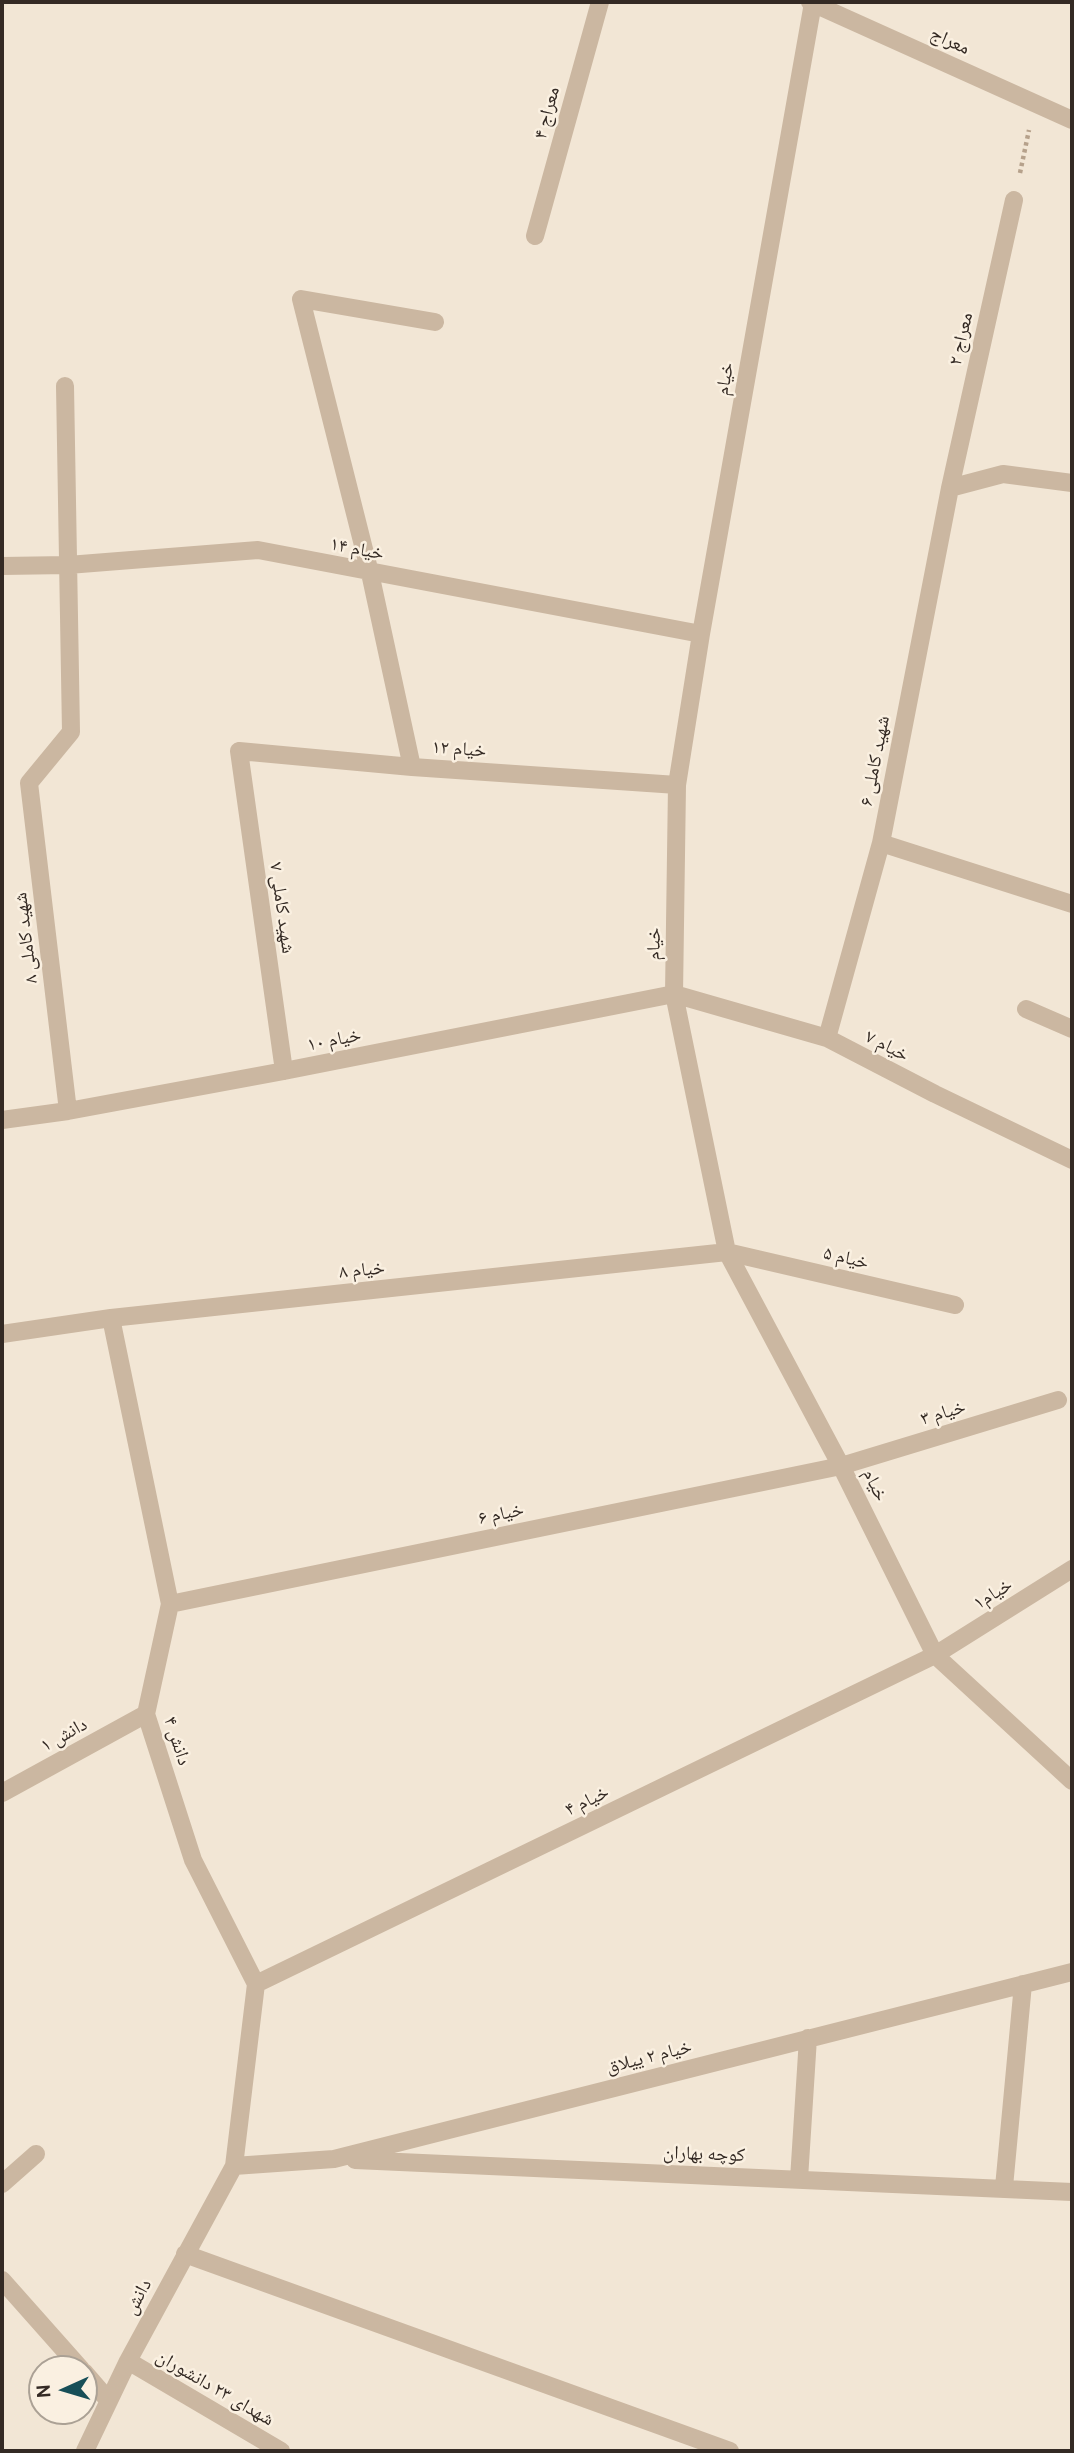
<!DOCTYPE html>
<html>
<head>
<meta charset="utf-8">
<style>
	body { margin:0 }
	#map { position:relative; width:1074px; height:2453px; overflow:hidden; background:#f2e6d5; font-family:Cabin,sans-serif }
	canvas { display:block }
	.frame { position:absolute; inset:0; border:4px solid #342a24; pointer-events:none }
	.north { position:absolute; left:28px; top:2355px; width:70px; height:70px; box-sizing:border-box; background:#faf0e1; border:2px solid #aba195; border-radius:50%; rotate:266deg; font-size:19px; font-weight:700; line-height:28px; text-align:center; color:#342a24 }
	.north::after { content:''; display:block; margin:auto; width:24px; height:32px; background:#174f58; clip-path:polygon(50% 0,100% 100%,50% 72%,0 100%) }
</style>
</head>
<body>
<div id="map">
<canvas width="1074" height="2453"></canvas>
<div class="frame"></div>
<div class="north">N</div>
</div>
<script>
const context = document.querySelector('canvas').getContext('2d');
context.lineJoin = 'round';
const shape = rows => new Path2D(rows.map(r => 'M' + r).join(''));
function stroke(path, color, width, dash) { context.strokeStyle = color; context.lineWidth = width; context.lineCap = dash ? 'butt' : 'round'; context.setLineDash(dash || []); context.stroke(path); }
function write(font, color, halo, rows, align = 'center') {
  context.font = font + ' Cabin,"Noto Naskh Arabic",sans-serif'; context.lineWidth = 5; context.setLineDash([]); context.textBaseline = 'middle'; context.strokeStyle = halo; context.fillStyle = color; for (const [text, x, y, turn = 0] of rows) {
    context.save(); context.translate(x, y); context.rotate((+turn || 0) * Math.PI / 180); context.textAlign = isNaN(turn) ? turn : align; if (halo) context.strokeText(text, 0, 0); context.fillText(text, 0, 0); context.restore();
  }
}
stroke(shape([
	[1020,173,1029,130]
]), '#b6a18b', 4.5, [3.5, 3.5]);
stroke(shape([
	[810,2,1072,120],
	[813,3,701,634,677,785,674,994,727,1252,841,1466,935,1655,1072,1781],
	[535,236,600,2],
	[65,386,71,732,29,783,68,1111],
	[950,488,1003,474,1072,483],
	[2,566,68,565,258,550,701,634],
	[412,767,370,573,301,299,435,322],
	[881,843,1072,904],
	[1026,1009,1072,1029],
	[827,1038,881,843,950,488,1014,200],
	[284,1071,239,751,412,767,677,785],
	[2,1120,68,1111,284,1071,674,994,827,1038,935,1094,1072,1160],
	[2,1334,111,1318,727,1252,955,1305],
	[170,1604,841,1466,1058,1400],
	[2,1793,146,1714],
	[256,1984,935,1655,1072,1569],
	[355,2160,1072,2192],
	[234,2166,334,2159,1072,1972],
	[799,2179,808,2038],
	[2,2184,36,2154],
	[1004,2187,1023,1984],
	[185,2254,730,2451],
	[2,2280,81,2369],
	[128,2361,281,2451],
	[84,2372,109,2401],
	[85,2451,128,2361,234,2166,256,1984,193,1860,146,1714,170,1604,111,1318]
]), '#cbb7a1', 18);
write('19px', '#342a24', '#faf0e1', [
	["معراج",950,41,24],
	["معراج ۴",547,113,-75],
	["معراج ۲",961,339,-77],
	["خیام",725,379,-80],
	["خیام ۱۴",357,549,11],
	["خیام ۱۲",459,749,4],
	["شهید کاملی ۶",875,761,-79],
	["شهید کاملی ۷",282,908,82],
	["شهید کاملی ۸",26,938,-97],
	["خیام",654,944,-89],
	["خیام ۱۰",334,1040,-11],
	["خیام ۷",887,1046,27],
	["خیام ۵",846,1258,13],
	["خیام ۸",362,1270,-6],
	["خیام ۳",943,1413,-17],
	["خیام",875,1485,64],
	["خیام ۶",501,1514,-12],
	["خیام۱",993,1594,-32],
	["دانش ۱",64,1735,-29],
	["دانش ۴",177,1741,72],
	["خیام ۴",587,1801,-26],
	["خیام ۲ ییلاق",649,2057,-14],
	["کوچه بهاران",704,2154,2],
	["دانش",138,2297,-62],
	["شهدای ۲۳ دانشوران",215,2388,30]
]);
</script>
</body>
</html>
